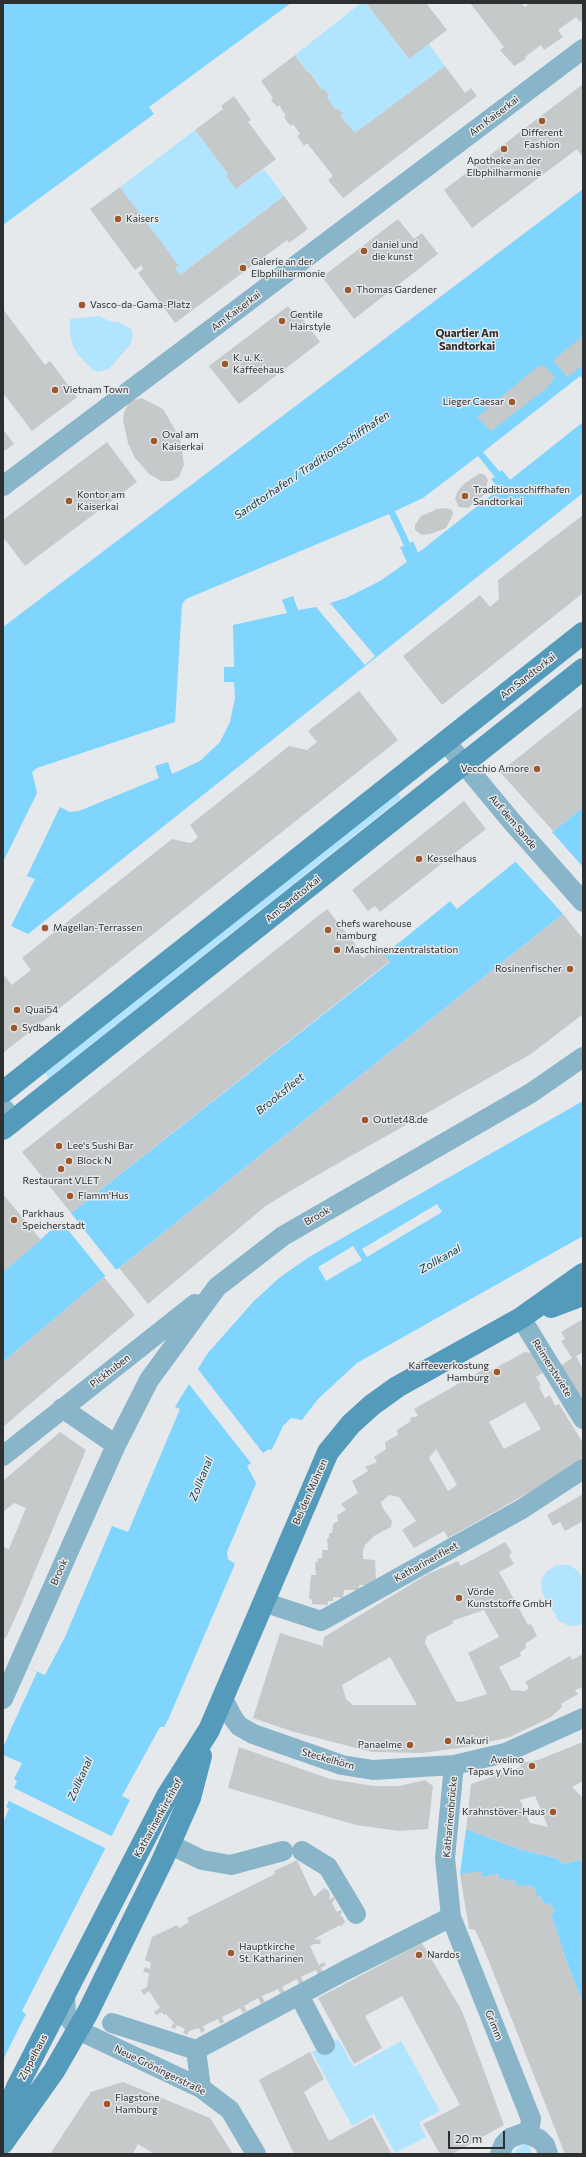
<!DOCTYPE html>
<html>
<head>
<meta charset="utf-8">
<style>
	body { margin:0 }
	#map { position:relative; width:586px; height:2157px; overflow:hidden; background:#e6e9eb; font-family:Commissioner,sans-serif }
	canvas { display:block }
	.frame { position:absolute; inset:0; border:4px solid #2e2f30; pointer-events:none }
	.scale { position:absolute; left:448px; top:2131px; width:57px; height:18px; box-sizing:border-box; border:2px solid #2e2f30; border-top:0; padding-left:5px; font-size:12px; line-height:14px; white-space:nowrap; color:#2e2f30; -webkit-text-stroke:3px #e6e9eb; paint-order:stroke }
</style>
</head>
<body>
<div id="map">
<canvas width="586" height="2157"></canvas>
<div class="frame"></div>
<div class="scale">20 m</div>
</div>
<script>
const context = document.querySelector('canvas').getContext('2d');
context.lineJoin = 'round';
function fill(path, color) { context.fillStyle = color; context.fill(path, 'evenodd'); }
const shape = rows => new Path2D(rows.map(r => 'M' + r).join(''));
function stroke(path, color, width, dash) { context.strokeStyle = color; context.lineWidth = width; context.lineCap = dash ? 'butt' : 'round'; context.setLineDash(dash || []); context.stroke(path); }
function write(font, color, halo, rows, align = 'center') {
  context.font = font + ' Commissioner,sans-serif'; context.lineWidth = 3; context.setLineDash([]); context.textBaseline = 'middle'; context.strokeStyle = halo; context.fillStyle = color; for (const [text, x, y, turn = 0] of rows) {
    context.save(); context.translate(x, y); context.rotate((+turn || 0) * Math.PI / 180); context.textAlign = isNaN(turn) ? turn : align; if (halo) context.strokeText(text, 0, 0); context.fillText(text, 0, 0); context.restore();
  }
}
fill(shape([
	[361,3,366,3,409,59,428,43,445,66,355,133,340,116,343,114,338,108,336,110,327,97,329,95,324,89,322,90,310,71,307,72,295,55],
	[195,130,228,174,226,176,236,189,264,169,284,196,180,275,175,268,178,266,120,187],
	[100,316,109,321,119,322,131,329,133,336,130,345,109,369,98,372,92,369,78,355,72,344,70,333,70,319],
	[397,792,401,798,49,1078,45,1073],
	[557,1565,569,1565,578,1571,583,1579,583,1623,580,1625,569,1626,559,1621,542,1593,541,1581,546,1572],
	[338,2039,354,2067,401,2041,440,2111,419,2122,426,2137,395,2153,374,2114,352,2126,312,2052],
	[525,2141,533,2154,513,2154]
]), '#b1e4fe');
fill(shape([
	[3,3,291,3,149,107,154,114,3,225],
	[583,189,583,493,28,934,11,926,35,879,27,876,25,880,3,871,3,627],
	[583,807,583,898,119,1268,104,1277,3,1362,3,1272,71,1213,390,962,384,954,401,941,450,901,457,909],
	[583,1101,583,1236,357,1363,318,1399,302,1420,291,1418,283,1426,254,1488,227,1552,228,1559,235,1564,168,1720,164,1727,160,1727,122,1796,130,1800,22,2011,26,2014,3,2060,3,1823,9,1808,6,1807,17,1781,14,1779,22,1763,3,1755,3,1748,11,1729,3,1725,3,1657,45,1675,65,1637,112,1526,128,1532,180,1409,175,1407,207,1354,253,1302,279,1278,309,1257],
	[466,1829,519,1849,559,1859,562,1864,583,1859,583,2003,566,1960,551,1914,555,1911,549,1903,545,1905,540,1896,537,1897,534,1887,516,1885,516,1881,499,1879,498,1874,482,1877,460,1874]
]), '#7fd5fe');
fill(shape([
	[580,376,583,379,583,422,510,480,502,470,500,472,483,452],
	[478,456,495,477,491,479,499,489,418,553,413,541,410,543,395,511,423,498],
	[389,514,404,546,400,547,407,562,380,581,346,598,330,603,375,656,365,665,316,607,298,610,293,596,282,600,287,613,233,625,234,667,224,667,224,682,234,682,235,698,230,722,220,742,200,761,172,774,168,762,155,766,159,778,79,811,70,812,60,807,25,880,3,871,3,862,37,793,32,772,37,768,175,722,182,604,186,599],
	[551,831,583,867,583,898,563,914,515,861],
	[449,900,450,901,401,941,399,940],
	[437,1204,442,1212,367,1257,362,1249],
	[70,1212,117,1271,107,1278,60,1220],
	[353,1246,362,1260,326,1281,318,1267],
	[197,1368,263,1453,269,1449,273,1451,257,1485,247,1466,251,1463,188,1383],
	[3,1657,37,1672,11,1729,3,1725],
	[12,1787,113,1837,107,1849,7,1800]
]), '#e6e9eb');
fill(shape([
	[366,3,426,3,447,30,409,59],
	[470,3,521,3,525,7,530,3,583,3,583,20,580,22,576,17,558,30,563,37,544,50,541,45,525,57,526,59,514,66,500,50,504,47],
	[295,55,307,72,309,71,322,90,324,89,329,95,327,97,336,110,338,108,343,114,340,116,355,133,445,66,465,93,471,88,477,96,343,198,328,180,333,176,307,143,304,146,297,136,300,134,293,124,291,126,288,123,284,117,286,116,279,105,277,107,271,100,273,98,261,81],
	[583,84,583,157,577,149,472,228,444,190],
	[234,96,251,120,248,122,276,159,236,189,226,176,228,174,195,130,223,109,221,106],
	[120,187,179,266,175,268,180,275,284,196,308,229,289,243,287,240,175,323,138,273,143,269,141,265,135,270,90,209],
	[398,219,414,239,422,233,438,254,354,319,322,277],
	[288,306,293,312,296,309,320,342,239,404,209,366],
	[3,309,45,365,50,361,77,397,32,431,3,393],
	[583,336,583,365,567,377,553,360],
	[544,365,555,377,548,387,491,431,477,417,537,367],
	[142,398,163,409,180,438,184,465,179,477,172,481,161,481,149,474,135,458,128,443,123,420,124,412,130,401],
	[3,429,14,444,3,452],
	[107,442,137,482,25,566,3,537,3,520],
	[480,473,485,475,488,480,484,495,468,508,459,507,455,499,458,491,465,483],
	[446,508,452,510,453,514,446,528,430,534,422,535,415,530,415,525,421,516,437,509],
	[583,515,583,593,442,705,403,656,480,595,490,607,499,599,498,580],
	[359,691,398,740,3,1053,3,974,12,985,31,970,22,958,57,930,172,839,190,843,195,840,198,837,190,825,289,746,307,750,317,742,308,731],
	[583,706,583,807,553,831,500,772],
	[464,801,486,829,380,912,375,906,368,911,352,890],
	[327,909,356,945,354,947,363,958,377,946,390,961,71,1213,22,1152],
	[563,914,583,939,583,1014,531,1054,321,1173,267,1205,148,1304,119,1268],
	[3,1194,41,1240,3,1272],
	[104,1277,135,1315,3,1427,3,1362],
	[583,1319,583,1352,576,1356,583,1369,583,1409,556,1369,572,1358,561,1341,565,1339,561,1332],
	[525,1352,532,1353,544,1372,536,1377,541,1385,539,1387,545,1398,550,1395,555,1406,559,1404,583,1443,581,1463,448,1538,444,1531,414,1548,402,1530,416,1521,399,1497,389,1495,381,1502,382,1507,392,1521,391,1527,374,1536,365,1545,363,1551,363,1559,375,1560,376,1579,373,1585,359,1585,359,1590,344,1590,343,1598,333,1597,333,1601,328,1601,328,1605,312,1604,312,1600,309,1598,311,1575,316,1575,315,1563,318,1561,318,1558,322,1558,322,1550,328,1550,327,1539,329,1537,329,1533,332,1533,333,1524,338,1521,337,1515,346,1510,341,1504,358,1493,352,1481,368,1471,365,1467,377,1462,374,1457,386,1449,385,1442,398,1435,397,1430,411,1421,410,1418,418,1416,414,1409,484,1369,486,1373],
	[525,1402,541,1429,504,1449,489,1422],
	[436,1449,457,1485,448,1491,429,1458],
	[60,1432,86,1450,20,1607,6,1638,3,1639,3,1548,4,1547,9,1549,26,1508,14,1503,3,1512,3,1481],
	[583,1494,583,1521,565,1531,560,1522,553,1526,547,1515],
	[505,1542,512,1552,509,1555,514,1564,499,1572,528,1625,531,1624,537,1636,525,1644,526,1648,520,1652,521,1656,499,1667,511,1690,525,1691,529,1688,525,1682,570,1656,572,1660,583,1654,583,1692,581,1688,575,1690,578,1694,561,1704,562,1707,551,1717,510,1737,467,1747,422,1753,372,1752,294,1732,253,1718,280,1633,323,1646,324,1637,428,1574,458,1561,461,1566],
	[484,1610,499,1637,468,1653,487,1694,461,1702,456,1701,425,1643,427,1636,454,1623,452,1621],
	[390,1657,417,1705,353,1705,346,1699,342,1685],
	[583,1742,583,1781,572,1787,583,1798,583,1859,562,1864,559,1859,519,1849,466,1829,471,1784,521,1767,519,1763,538,1760],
	[535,1796,548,1827,530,1823,520,1800],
	[239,1747,330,1779,374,1786,399,1786,425,1780,433,1786,428,1829,399,1831,356,1825,228,1788],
	[297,1860,314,1897,324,1888,328,1890,330,1895,329,1900,333,1897,335,1899,332,1903,337,1912,341,1910,342,1913,339,1917,342,1916,345,1922,341,1927,340,1925,314,1939,321,1940,320,1944,314,1944,310,1946,319,1965,324,1962,326,1965,321,1968,324,1974,319,1976,316,1970,301,1977,304,1983,300,1986,297,1979,282,1987,285,1993,281,1995,278,1989,262,1996,265,2002,261,2004,258,1998,244,2006,247,2011,243,2013,240,2008,222,2017,224,2022,220,2024,218,2019,203,2026,205,2031,201,2033,199,2028,189,2031,187,2035,183,2033,185,2029,177,2025,175,2029,171,2027,174,2023,166,2014,164,2015,162,2012,156,2015,154,2012,160,2008,149,1991,144,1995,141,1990,147,1987,149,1973,143,1972,145,1967,150,1969,151,1963,145,1960,152,1937,177,1925,179,1928,189,1922,187,1918,275,1874,274,1871],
	[481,1871,482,1877,498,1874,499,1879,516,1881,516,1885,534,1887,537,1897,540,1896,545,1905,549,1903,555,1911,551,1914,566,1960,583,2003,583,2154,565,2154,484,1949,475,1930,469,1929,460,1874],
	[422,1943,462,2011,504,2125,452,2154,440,2154,423,2124,460,2105,402,1996,365,2016,382,2048,354,2064,318,1998],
	[310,2052,324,2079,304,2092,329,2141,372,2117,391,2153,294,2154,259,2080],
	[123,2082,210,2118,233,2154,154,2154,138,2144,133,2154,50,2154,91,2092]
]), '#c6c9ca');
stroke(shape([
	[3,486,583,49],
	[445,741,513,823,583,902],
	[3,1108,14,1120],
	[521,1318,583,1419],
	[62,1408,116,1445],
	[3,1456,195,1304],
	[263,1602,321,1621,522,1509,583,1469],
	[3,1699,116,1445,149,1380,217,1287,283,1236,531,1093,583,1057],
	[223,1699,233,1718,239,1726,253,1734,342,1765,373,1770,454,1765,505,1753,583,1718],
	[454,1765,445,1858,451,1917,531,2119,529,2134],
	[169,1844,202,1860,231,1865,283,1851],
	[302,1851,328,1867,356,1914],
	[65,1994,66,2014,78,2030,201,2088,230,2110,256,2154],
	[299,1995,325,2045],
	[112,2023,196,2050,346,1970,451,1917],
	[196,2050,201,2088],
	[500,2154,504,2144,510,2138,524,2133,539,2139,545,2145,548,2154]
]), '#89b5cb', 20);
stroke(shape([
	[3,1092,583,633],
	[3,1129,583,669],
	[551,1307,583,1295],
	[3,2122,17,2087,167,1796,209,1730,328,1452,351,1424,372,1405,397,1387,521,1318,583,1274],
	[3,2143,54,2071,88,2012,163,1859,190,1798,201,1756]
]), '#549abb', 22);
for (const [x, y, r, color] of [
	[542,121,4,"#9e582d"],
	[504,149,4,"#9e582d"],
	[118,219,4,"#9e582d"],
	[364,251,4,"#9e582d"],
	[243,268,4,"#9e582d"],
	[348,290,4,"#9e582d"],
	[82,305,4,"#9e582d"],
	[282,321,4,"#9e582d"],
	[225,364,4,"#9e582d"],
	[55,390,4,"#9e582d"],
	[512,402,4,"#9e582d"],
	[154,441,4,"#9e582d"],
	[465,496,4,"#9e582d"],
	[69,501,4,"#9e582d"],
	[537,769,4,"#9e582d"],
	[419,859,4,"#9e582d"],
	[45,928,4,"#9e582d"],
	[328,930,4,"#9e582d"],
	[337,950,4,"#9e582d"],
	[570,969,4,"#9e582d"],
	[17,1010,4,"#9e582d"],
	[14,1028,4,"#9e582d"],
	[365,1120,4,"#9e582d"],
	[59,1146,4,"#9e582d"],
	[69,1161,4,"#9e582d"],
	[61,1169,4,"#9e582d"],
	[70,1196,4,"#9e582d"],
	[14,1220,4,"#9e582d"],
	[497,1372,4,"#9e582d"],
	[459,1598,4,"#9e582d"],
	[448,1741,4,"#9e582d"],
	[410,1745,4,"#9e582d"],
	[532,1766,4,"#9e582d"],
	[553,1812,4,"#9e582d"],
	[231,1953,4,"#9e582d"],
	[419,1955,4,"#9e582d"],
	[107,2104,4,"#9e582d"]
]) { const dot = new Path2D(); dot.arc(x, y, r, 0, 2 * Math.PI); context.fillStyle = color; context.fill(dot); stroke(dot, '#e6e9eb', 1.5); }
write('10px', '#2e2f30', '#e6e9eb', [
	["Am Kaiserkai",494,116,-37],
	["Am Kaiserkai",236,311,-37],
	["Am Sandtorkai",528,676,-38],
	["Auf dem Sande",513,822,50],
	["Am Sandtorkai",293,899,-39],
	["Brook",317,1216,-30],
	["Reimerstwiete",552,1368,58],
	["Pickhuben",110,1371,-38],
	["Bei den Mühren",310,1492,-66],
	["Katharinenfleet",426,1562,-29],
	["Brook",59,1572,-66],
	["Steckelhörn",328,1759,16],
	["Katharinenbrücke",450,1817,-85],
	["Katharinenkirchhof",158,1818,-61],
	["Grimm",494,2025,68],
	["Zippelhaus",33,2057,-62],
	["Neue Gröningerstraße",160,2070,26]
]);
write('10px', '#2e2f30', '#e6e9eb', [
	["Different",542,133,"center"],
	["Fashion",542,145,"center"],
	["Apotheke an der",504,161,"center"],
	["Elbphilharmonie",504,173,"center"],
	["Kaisers",126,219],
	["daniel und",372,245],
	["die kunst",372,257],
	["Galerie an der",251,262],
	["Elbphilharmonie",251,274],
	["Thomas Gardener",356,290],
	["Vasco-da-Gama-Platz",90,305],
	["Gentile",290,315],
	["Hairstyle",290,327],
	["K. u. K.",233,358],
	["Kaffeehaus",233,370],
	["Vietnam Town",63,390],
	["Lieger Caesar",504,402,"right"],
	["Oval am",162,435],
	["Kaiserkai",162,447],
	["Traditionsschiffhafen",473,490],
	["Sandtorkai",473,502],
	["Kontor am",77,495],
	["Kaiserkai",77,507],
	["Vecchio Amore",529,769,"right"],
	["Kesselhaus",427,859],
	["chefs warehouse",336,924],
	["hamburg",336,936],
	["Magellan-Terrassen",53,928],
	["Maschinenzentralstation",345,950],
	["Rosinenfischer",562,969,"right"],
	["Quai54",25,1010],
	["Sydbank",22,1028],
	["Outlet48.de",373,1120],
	["Lee's Sushi Bar",67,1146],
	["Block N",77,1161],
	["Restaurant VLET",61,1181,"center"],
	["Flamm'Hus",78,1196],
	["Parkhaus",22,1214],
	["Speicherstadt",22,1226],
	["Kaffeeverkostung",489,1366,"right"],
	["Hamburg",489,1378,"right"],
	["Vörde",467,1592],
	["Kunststoffe GmbH",467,1604],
	["Makuri",456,1741],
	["Panaelme",402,1745,"right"],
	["Avelino",524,1760,"right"],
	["Tapas y Vino",524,1772,"right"],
	["Krahnstöver-Haus",545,1812,"right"],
	["Hauptkirche",239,1947],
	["St. Katharinen",239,1959],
	["Nardos",427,1955],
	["Flagstone",115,2098],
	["Hamburg",115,2110]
], 'left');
write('bold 11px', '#2a2d2e', '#e6e9eb', [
	["Quartier Am",467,333],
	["Sandtorkai",467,346]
]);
write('italic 11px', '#053a4e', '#e6e9eb', [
	["Sandtorhafen / Traditionsschiffhafen",312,465,-34],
	["Brooksfleet",280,1094,-39],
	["Zollkanal",440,1259,-30],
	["Zollkanal",201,1479,-68],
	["Zollkanal",80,1779,-66]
]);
</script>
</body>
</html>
